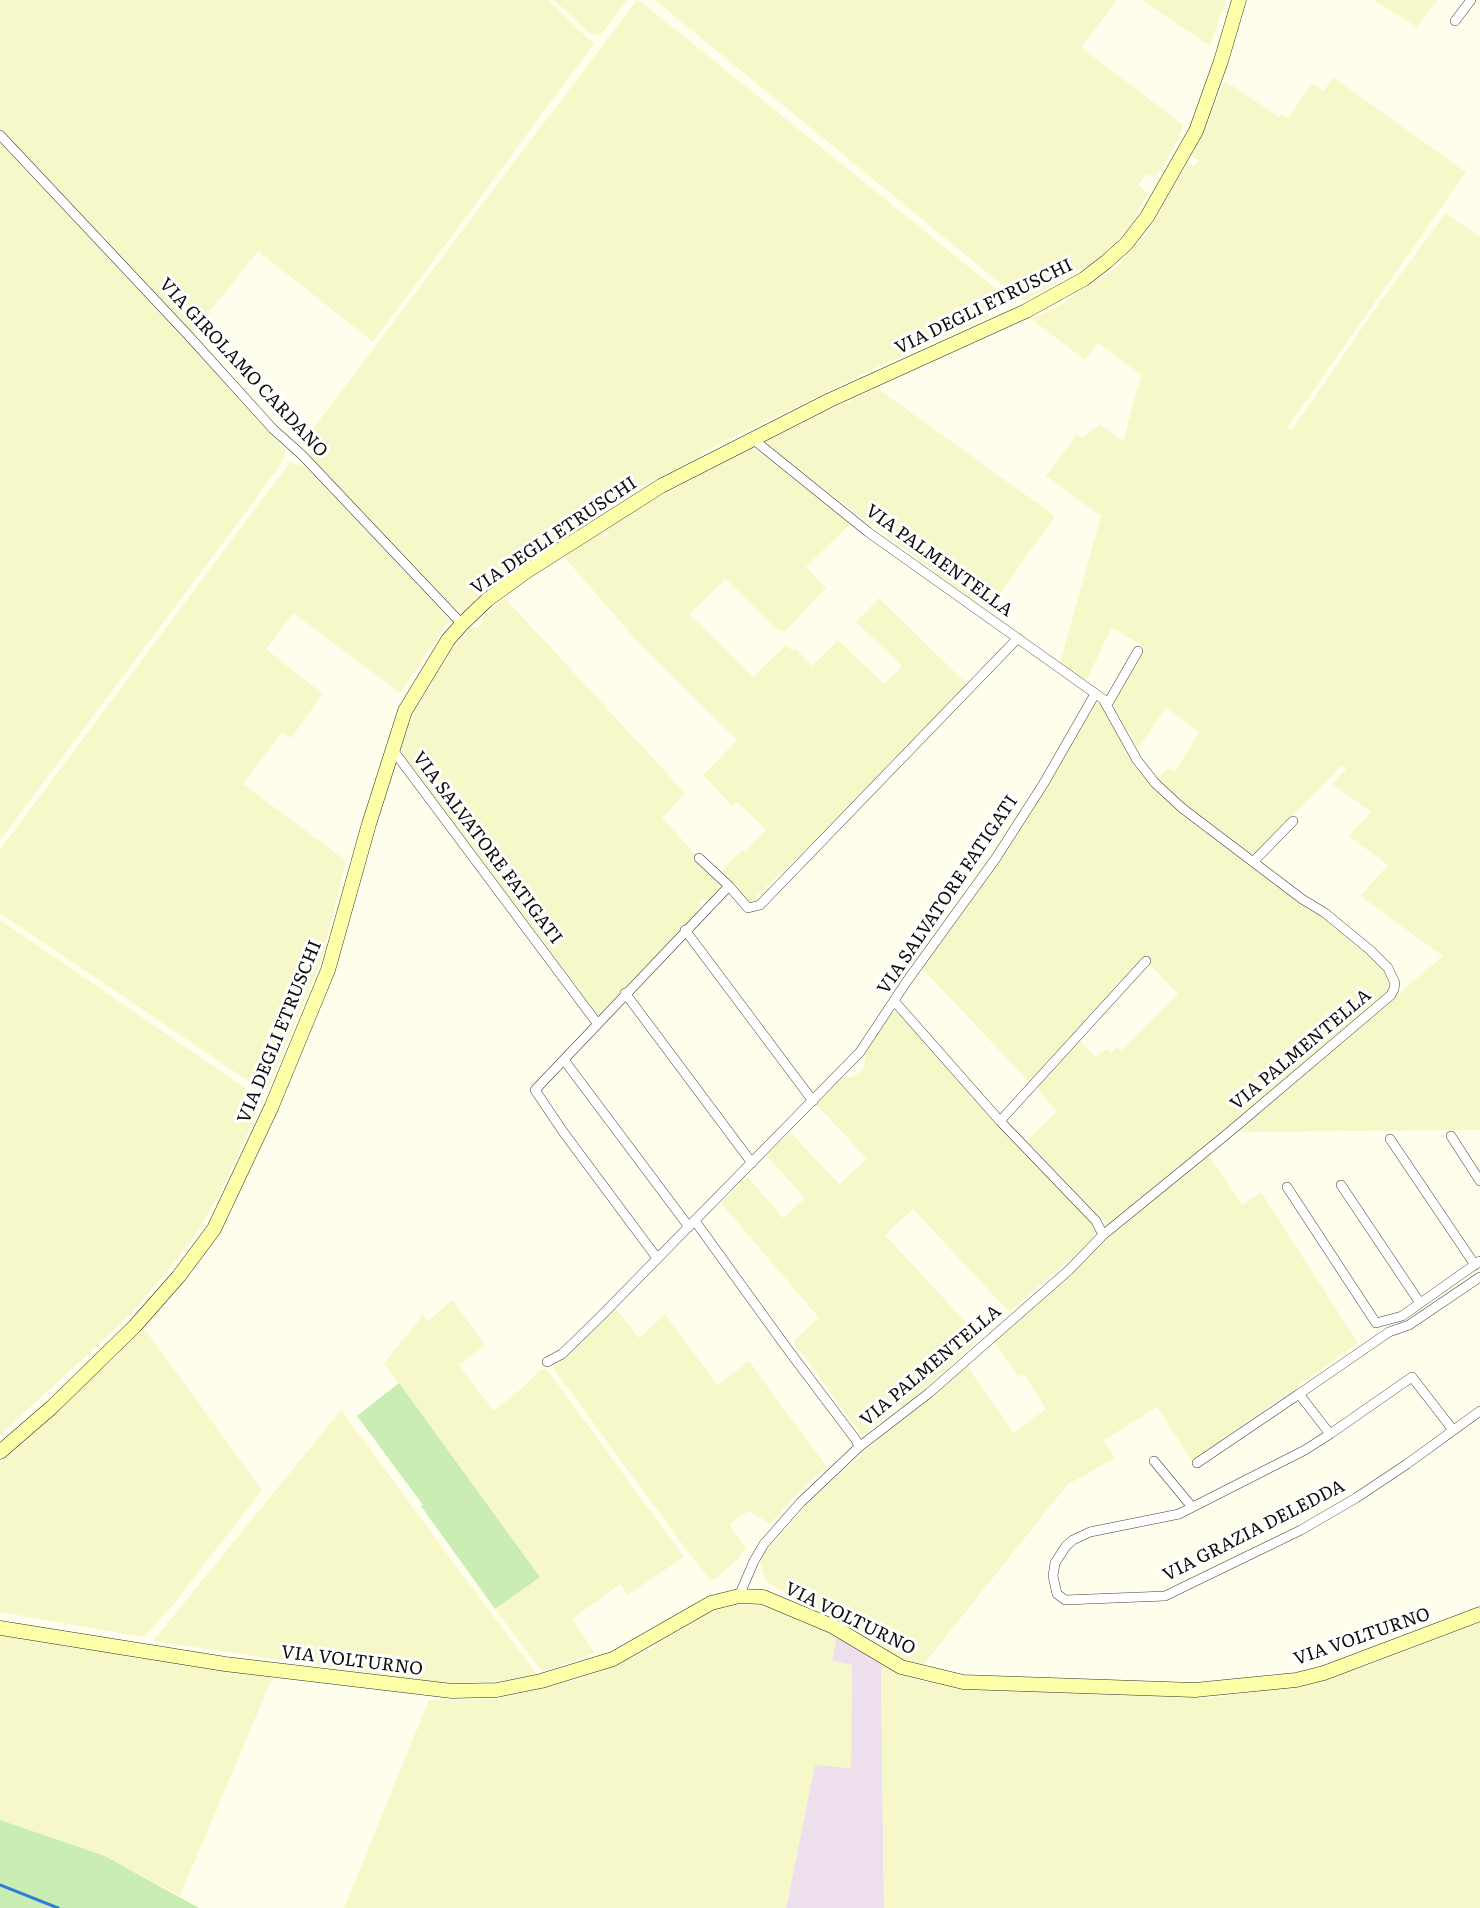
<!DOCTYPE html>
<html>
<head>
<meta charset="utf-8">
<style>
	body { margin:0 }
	canvas { display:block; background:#fffeed }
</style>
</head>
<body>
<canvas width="1480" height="1908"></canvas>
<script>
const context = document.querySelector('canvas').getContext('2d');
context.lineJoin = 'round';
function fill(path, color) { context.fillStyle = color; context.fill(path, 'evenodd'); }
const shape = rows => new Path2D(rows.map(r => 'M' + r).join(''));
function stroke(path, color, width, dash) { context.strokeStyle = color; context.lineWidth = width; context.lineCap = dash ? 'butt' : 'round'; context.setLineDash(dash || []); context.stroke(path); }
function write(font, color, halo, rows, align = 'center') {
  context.font = font + ' Literata,serif'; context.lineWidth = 6; context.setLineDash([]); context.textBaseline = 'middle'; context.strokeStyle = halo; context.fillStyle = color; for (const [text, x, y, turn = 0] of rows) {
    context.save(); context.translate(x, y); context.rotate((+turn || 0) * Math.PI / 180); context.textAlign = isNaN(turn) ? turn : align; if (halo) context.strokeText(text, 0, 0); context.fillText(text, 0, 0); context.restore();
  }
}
fill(shape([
	[837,1635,881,1662,884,1908,786,1908,815,1764,850,1768,852,1665,832,1661]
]), '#ede0ec');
fill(shape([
	[0,0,548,0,594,44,373,342,258,251,192,334,111,248,106,237,96,232,0,130],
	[554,0,627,0,601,34,596,35,588,32],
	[655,0,1117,0,1081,47,1183,125,1178,139,1163,168,1155,176,1146,175,1138,185,1148,194,1129,227,1106,252,1089,265,1025,300,1018,298],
	[1142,0,1226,0,1210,46],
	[1373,0,1438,0,1417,27],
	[636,1,640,1,1006,297,1006,300,992,311,988,317,867,372,705,451,700,457,646,484,486,590,463,610,460,610,454,608,339,490,311,457,305,439],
	[1333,77,1466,172,1287,428,1291,431,1380,302,1446,213,1480,237,1480,1130,1235,1132,1443,956,1360,896,1388,865,1349,836,1371,812,1332,784,1346,769,1341,766,1261,849,1254,854,1247,853,1178,799,1157,779,1168,768,1175,772,1199,732,1166,708,1138,748,1115,710,1113,703,1115,697,1143,646,1114,629,1111,629,1087,679,1083,682,1060,663,1101,516,1046,476,1076,435,1084,437,1100,424,1123,442,1141,375,1098,343,1085,360,1031,319,1057,307,1117,267,1149,231,1188,163,1194,167,1198,161,1192,155,1225,81,1279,117,1281,114,1288,118,1312,84,1324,91],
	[0,142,210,364,285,450,285,457,258,496,0,840],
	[877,388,1055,516,991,606,980,598,973,600,762,443],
	[753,447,851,523,806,567,826,588,784,632,776,629,726,579,689,614,753,677,786,645,793,651,796,649,812,666,838,640,884,684,902,666,856,622,879,598,968,685,801,856,798,856,749,904,721,872,742,850,745,852,766,830,737,802,732,806,703,775,737,740,638,642,564,557,600,533,605,537,608,534,606,528,609,524],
	[290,462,305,467,447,616,449,621,400,693,293,613,266,649,323,694,291,738,282,732,243,784,346,861,321,962,266,1093,0,913,0,850],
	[505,598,685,793,662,818,724,885,709,901,703,898,699,902,702,909,598,1015,399,750,416,710,451,651,471,627,477,628,481,624,482,617],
	[1096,700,1101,705,1150,783,1321,912,1385,968,1392,981,1389,994,1109,1226,1028,1141,1056,1111,1036,1087,1078,1039,1096,1057,1107,1049,1111,1053,1117,1047,1121,1051,1178,994,1144,958,1030,1083,921,967],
	[0,920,263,1100,220,1193,194,1237,168,1270,140,1304,99,1344,0,1435],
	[896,1012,902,1016,1089,1216,1096,1230,1095,1235,1084,1247,1009,1312,913,1209,885,1235,975,1332,977,1338,975,1343,903,1408,898,1405,863,1437,793,1341,819,1318,721,1203,747,1176,783,1218,805,1198,766,1155,790,1132,839,1184,867,1159,816,1104,841,1078,853,1077,863,1069,868,1048,888,1019,892,1013],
	[1208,1154,1242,1205,1261,1192,1358,1343,1192,1461,1157,1407,1104,1440,1115,1458,1067,1485,923,1665,901,1659,841,1619,783,1592,766,1581,762,1570,760,1557,816,1495,877,1440,967,1366,1014,1433,1046,1409,1025,1376,1017,1375,994,1341,1106,1240],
	[452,1300,485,1345,459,1365,494,1411,522,1388,539,1371,546,1368,684,1557,628,1595,620,1584,572,1619,595,1653,542,1672,495,1609,540,1576,384,1363,423,1315,428,1321],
	[615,1308,639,1338,665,1314,717,1385,749,1361,827,1467,802,1489,770,1524,749,1511,729,1524,746,1548,739,1558,716,1578,710,1580,688,1552,553,1368],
	[144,1328,262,1490,172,1606,143,1637,0,1612,0,1463,114,1358],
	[341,1410,456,1566,537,1674,511,1680,461,1684,409,1679,153,1641],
	[761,1604,780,1609,837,1635,832,1661,852,1665,851,1768,815,1765,786,1908,344,1908,429,1700,494,1699,577,1680,646,1652,713,1609,734,1605],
	[1480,1622,1480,1908,884,1908,881,1662,920,1681,985,1690,1116,1692,1211,1698,1295,1686,1367,1666],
	[0,1635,273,1676,180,1896,105,1856,0,1820]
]), '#f6f8ca');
fill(shape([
	[399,1383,540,1577,495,1609,421,1506,423,1505,357,1416],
	[0,1820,105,1856,199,1908,0,1908]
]), '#c9edb3');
stroke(shape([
	[0,1885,58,1908]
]), '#2d7ed9', 3);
const street = shape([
	[1455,21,1471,0],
	[0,135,188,335,273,429,302,455,462,624],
	[1107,705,1138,651],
	[393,750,597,1023],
	[699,858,729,886],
	[1253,862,1293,821],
	[685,930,813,1101],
	[625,993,752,1163],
	[895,1002,1000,1121,1096,1221,1103,1235],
	[564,1060,689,1227],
	[1000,1121,1146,961],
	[1451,1136,1480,1181],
	[1390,1139,1475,1265],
	[1341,1185,1420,1303],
	[1287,1187,1376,1323,1402,1316,1480,1261],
	[695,1221,786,1347,856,1440,859,1447],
	[657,1258,564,1133,535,1090,729,886,748,908,760,905,1018,638],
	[1480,1277,1409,1325,1389,1332,1299,1394,1330,1434,1305,1450,1179,1514,1090,1532,1073,1540,1066,1546,1055,1563,1053,1576,1057,1594,1065,1600,1165,1596,1301,1530,1356,1498,1407,1464,1480,1411],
	[547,1362,562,1354,601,1316,860,1052,907,981,996,858,1044,783,1095,694],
	[1330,1434,1412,1377,1453,1430],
	[1154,1461,1192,1507],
	[1197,1463,1299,1394],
	[739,1596,754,1561,764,1544,800,1503,859,1447,929,1393,1069,1270,1103,1235,1227,1134,1391,995,1394,989,1395,983,1388,968,1370,950,1325,913,1302,899,1182,808,1155,783,1137,760,1103,699,868,532,754,440]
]);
const secondary = shape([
	[0,1452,52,1407,135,1326,179,1276,214,1229,271,1108,328,970,369,824,405,711,448,640,462,624,487,600,527,571,661,486,830,400,1026,311,1084,279,1106,262,1126,244,1147,217,1196,131,1221,61,1239,0],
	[0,1628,225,1664,452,1691,497,1690,541,1681,613,1659,711,1603,739,1596,763,1597,832,1626,901,1667,963,1682,1195,1690,1296,1680,1324,1673,1480,1614]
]);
stroke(street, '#404040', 10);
stroke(secondary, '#2f2f2f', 15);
stroke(street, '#fff', 9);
stroke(secondary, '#fdffa8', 14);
write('18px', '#0d0d0d', '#fff', [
	["VIA DEGLI ETRUSCHI",984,307,-26],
	["VIA GIROLAMO CARDANO",243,368,47],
	["VIA DEGLI ETRUSCHI",554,536,-34],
	["VIA PALMENTELLA",939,561,36],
	["VIA SALVATORE FATIGATI",487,848,53],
	["VIA SALVATORE FATIGATI",948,895,-56],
	["VIA DEGLI ETRUSCHI",280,1032,-68],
	["VIA PALMENTELLA",1301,1050,-40],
	["VIA PALMENTELLA",931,1366,-40],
	["VIA GRAZIA DELEDDA",1254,1531,-27],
	["VIA VOLTURNO",850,1619,26],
	["VIA VOLTURNO",1362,1637,-19],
	["VIA VOLTURNO",352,1661,7]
]);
</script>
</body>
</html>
